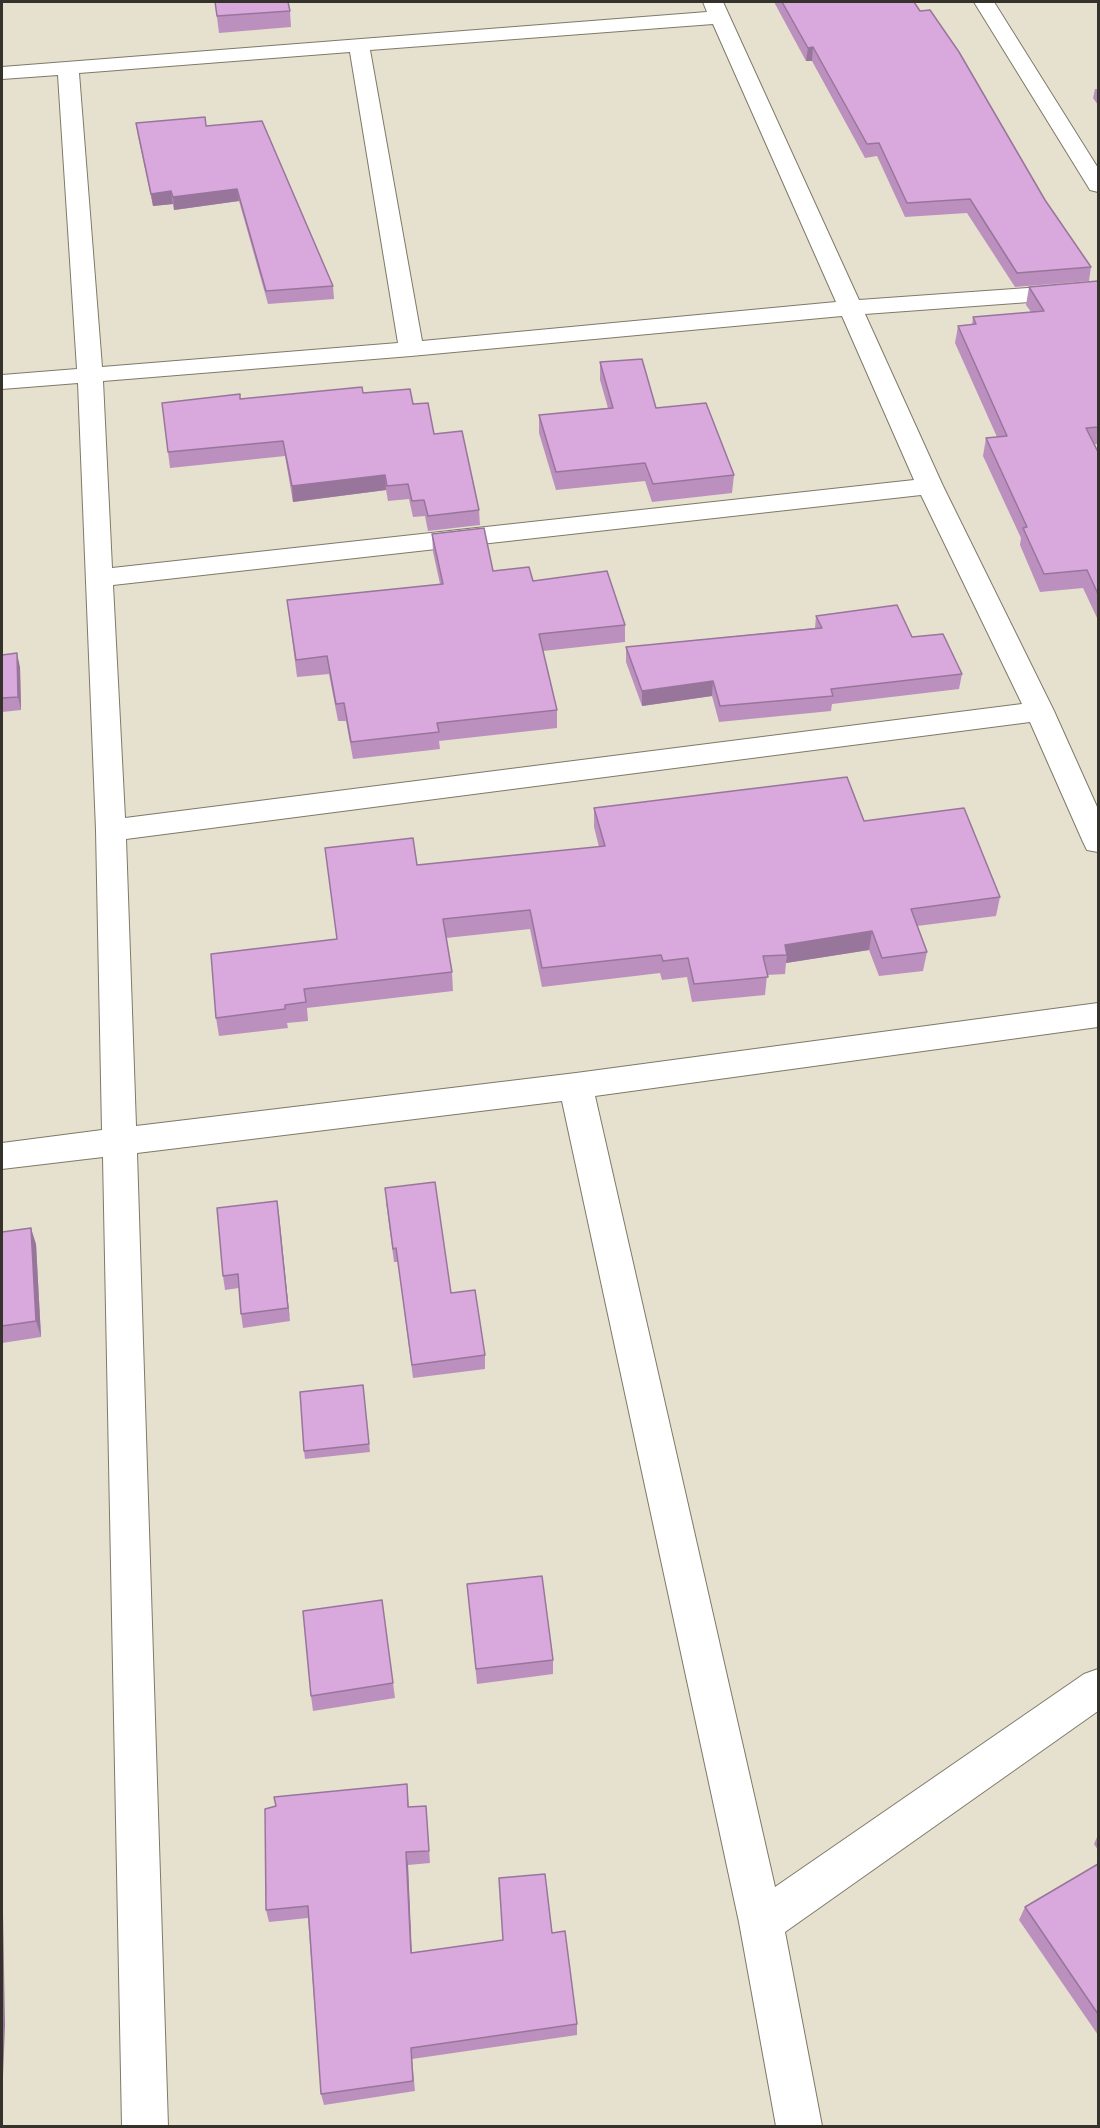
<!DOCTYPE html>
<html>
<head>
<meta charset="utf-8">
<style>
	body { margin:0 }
	#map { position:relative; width:1100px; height:2128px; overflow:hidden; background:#e6e0ce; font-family:"Alegreya Sans",sans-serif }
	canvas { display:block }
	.frame { position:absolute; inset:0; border:3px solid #34322b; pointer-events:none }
</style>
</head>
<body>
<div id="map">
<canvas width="1100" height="2128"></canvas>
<div class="frame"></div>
</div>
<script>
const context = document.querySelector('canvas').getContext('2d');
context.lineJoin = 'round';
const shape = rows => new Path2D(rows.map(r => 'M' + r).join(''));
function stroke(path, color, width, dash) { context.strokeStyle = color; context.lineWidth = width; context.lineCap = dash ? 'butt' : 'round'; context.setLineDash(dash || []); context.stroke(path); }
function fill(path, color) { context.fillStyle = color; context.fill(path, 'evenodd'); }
const minor = shape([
	[703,2,723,2,859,300,1098,283,1098,297,865,314,943,486,1054,711,1098,809,1098,852,1087,850,1083,842,1030,722,126,839,136,1126,576,1073,1098,1003,1098,1027,595,1096,775,1887,1084,1674,1098,1669,1098,1711,785,1932,822,2126,776,2126,739,1922,562,1101,137,1153,168,2126,122,2126,103,1157,2,1169,2,1143,102,1130,96,830,78,383,2,389,2,375,77,369,58,75,2,79,2,67,707,12,703,2],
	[713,24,836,302,422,341,370,50,713,24],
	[350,52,398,343,102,367,79,73,350,52],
	[842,316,914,480,112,568,103,381,411,356,842,316],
	[921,495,1022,704,125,818,113,585,921,495],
	[974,2,994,2,1098,168,1098,192,1090,190,1087,185,974,2]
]);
stroke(minor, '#7f7969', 2);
fill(minor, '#fff');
fill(shape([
	[215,2,290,11,291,27,219,33],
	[774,2,914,2,1045,200,1091,267,1089,281,1015,287,967,213,905,217,877,156,865,158,812,61,806,61],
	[1095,89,1098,89,1098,105,1093,98],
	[136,123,206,126,333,286,334,299,268,304,239,201,174,210,173,204,153,206,138,136],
	[1098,281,1098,444,1095,444,1098,452,1098,620,1083,588,1040,592,1020,545,1021,538,983,456,986,438,997,437,955,343,958,326,972,325,973,317,1031,312,1026,305,1029,287],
	[600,362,734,475,732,493,652,502,645,481,556,490,539,433,539,415,608,408,600,380],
	[363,393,413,404,434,434,479,510,480,525,428,531,425,516,413,517,409,499,388,501,386,490,293,502,285,456,170,468,168,452,240,399],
	[432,534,493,571,533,581,625,625,625,642,543,651,557,710,557,728,439,741,440,749,353,759,346,721,338,721,329,674,297,677,287,600,440,584,433,552],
	[816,616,912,637,962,674,959,689,832,704,831,711,719,722,712,696,642,706,626,662,626,647,815,628],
	[2,655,20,667,21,710,2,712],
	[594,808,864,821,1000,897,996,916,917,926,927,952,923,971,879,976,869,950,786,963,785,974,767,975,765,995,692,1002,687,977,662,980,660,973,542,987,530,929,446,938,452,972,453,991,307,1008,308,1021,287,1023,288,1028,219,1036,216,1018,337,939,325,848,417,865,599,847,594,827],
	[277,1201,290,1321,243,1328,241,1314,239,1288,225,1290,223,1276],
	[386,1202,451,1293,485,1355,485,1369,413,1378,398,1262,394,1262],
	[2,1232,36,1244,41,1337,2,1343],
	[363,1385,370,1452,305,1459,304,1451],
	[467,1584,553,1660,553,1674,477,1684],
	[382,1600,395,1698,313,1711,311,1696],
	[407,1784,409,1807,426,1806,430,1863,408,1865,412,1953,552,1933,577,2024,577,2035,412,2059,415,2091,324,2105,321,2094,308,1918,269,1922,266,1910],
	[1098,1835,1098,1850,1094,1844],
	[1098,1864,1098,2035,1019,1920,1025,1907]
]), '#bb90be');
fill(shape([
	[813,47,812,61,806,61,808,48],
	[237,189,239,201,174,210,173,197],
	[171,191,173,204,153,206,151,194],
	[2,209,3,232,2,232],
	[385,475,386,490,293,502,292,486],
	[17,653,20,667,21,710,18,697],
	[713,681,712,696,642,706,642,691],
	[872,931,869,950,786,963,787,955,785,945],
	[277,1201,279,1215,290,1321,288,1308],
	[31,1228,36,1244,41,1337,36,1321],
	[406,1852,408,1865,412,1965,411,1953],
	[2,1910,3,1913,5,2025,2,2102]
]), '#98769b');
const building = shape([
	[215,2,288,2,290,11,217,16,215,2],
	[782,2,914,2,920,11,930,10,959,52,1045,200,1091,267,1017,273,970,199,907,203,879,143,867,144,813,47,808,48,782,2],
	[205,117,206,126,262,121,333,286,266,291,237,189,173,197,171,191,151,194,136,123,205,117],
	[1098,281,1098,427,1086,428,1098,452,1098,594,1087,570,1044,574,1023,528,1027,527,986,438,1007,436,958,326,976,324,973,317,1044,311,1029,287,1098,281],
	[642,359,656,408,706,403,734,475,653,484,645,463,556,472,539,415,613,408,600,362,642,359],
	[362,387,363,393,410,389,413,404,428,403,434,434,462,431,479,510,428,516,424,500,412,501,408,484,387,486,385,475,292,486,283,441,168,452,162,403,240,394,240,399,362,387],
	[484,528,493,571,529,567,533,581,607,571,625,625,539,634,557,710,437,723,439,732,351,742,344,703,336,704,327,656,296,660,287,600,443,584,432,534,484,528],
	[897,605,912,637,943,634,962,674,831,689,833,696,720,706,713,681,642,691,626,647,822,628,816,616,897,605],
	[17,653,18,697,2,698,2,655,17,653],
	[847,777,864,821,964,808,1000,897,911,909,927,952,882,958,872,931,785,945,787,955,763,956,768,977,694,984,688,958,663,961,661,955,542,968,530,910,443,919,452,972,304,989,306,1002,285,1005,285,1009,216,1018,211,954,337,939,325,848,413,838,417,865,605,846,594,808,847,777],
	[435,1182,451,1293,475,1290,485,1355,412,1365,396,1248,393,1249,385,1188,435,1182],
	[277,1201,288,1308,241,1314,238,1274,223,1276,217,1208,277,1201],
	[31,1228,36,1321,2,1326,2,1232,31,1228],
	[363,1385,369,1444,304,1451,300,1392,363,1385],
	[542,1576,553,1660,476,1669,467,1584,542,1576],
	[382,1600,393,1683,311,1696,303,1611,382,1600],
	[407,1784,408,1807,426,1806,429,1851,406,1852,411,1953,503,1940,499,1878,545,1874,552,1933,565,1931,577,2024,411,2048,413,2081,321,2094,308,1906,266,1910,265,1809,276,1806,274,1797,407,1784],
	[1098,1864,1098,2014,1025,1907,1098,1864]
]);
fill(building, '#d9a8dd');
stroke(building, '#98769b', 1.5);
</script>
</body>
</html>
